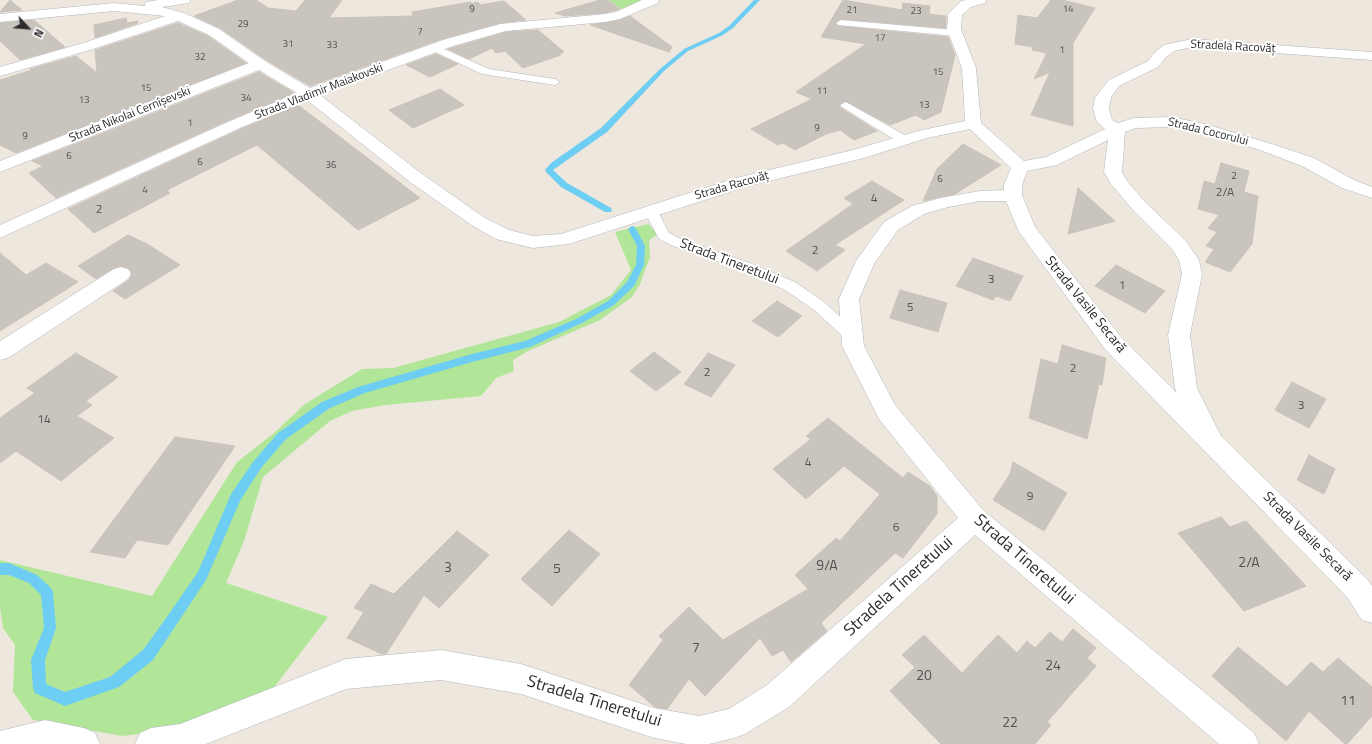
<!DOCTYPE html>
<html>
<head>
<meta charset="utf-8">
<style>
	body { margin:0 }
	#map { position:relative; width:1372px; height:744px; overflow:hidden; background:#eee7dd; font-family:"Titillium Web",sans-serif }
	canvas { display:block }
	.north { position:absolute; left:8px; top:8px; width:40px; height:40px; -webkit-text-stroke:3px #fff; paint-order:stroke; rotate:116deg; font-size:11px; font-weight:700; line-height:16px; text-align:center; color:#2c2c2c }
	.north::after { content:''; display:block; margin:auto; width:14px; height:18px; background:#2c2c2c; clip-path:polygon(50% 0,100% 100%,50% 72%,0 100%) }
</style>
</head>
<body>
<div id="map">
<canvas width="1372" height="744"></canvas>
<div class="north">N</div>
</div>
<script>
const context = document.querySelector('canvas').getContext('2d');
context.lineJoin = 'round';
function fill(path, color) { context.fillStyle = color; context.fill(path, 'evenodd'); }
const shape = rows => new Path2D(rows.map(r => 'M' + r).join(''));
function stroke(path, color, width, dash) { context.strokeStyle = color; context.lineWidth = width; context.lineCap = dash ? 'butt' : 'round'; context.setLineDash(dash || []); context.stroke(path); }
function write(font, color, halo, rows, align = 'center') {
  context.font = font + ' "Titillium Web",sans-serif'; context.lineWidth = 4; context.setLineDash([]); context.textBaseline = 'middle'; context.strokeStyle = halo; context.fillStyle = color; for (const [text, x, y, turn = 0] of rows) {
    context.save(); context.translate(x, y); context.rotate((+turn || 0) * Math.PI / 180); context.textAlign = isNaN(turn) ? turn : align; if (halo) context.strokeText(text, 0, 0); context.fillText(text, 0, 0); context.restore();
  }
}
fill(shape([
	[609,0,642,0,621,9],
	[648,224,658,234,649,240,650,257,640,284,632,297,600,320,528,351,513,360,514,371,496,378,481,396,385,405,352,411,330,421,263,477,244,541,226,583,328,617,272,690,179,729,122,736,33,720,13,692,15,645,3,628,0,607,0,560,152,596,237,462,273,434,305,404,362,369,393,368,559,322,611,295,631,270,615,232]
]), '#b1e698');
fill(shape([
	[754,0,760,0,733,28,723,35,688,51,664,71,607,132,553,170,567,183,611,208,612,210,611,212,605,212,561,187,546,172,545,170,551,163,601,128,660,69,684,49,719,33,729,26,754,0],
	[632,226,635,227,645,246,644,265,634,286,614,305,582,323,530,347,472,362,365,393,330,408,286,439,261,468,240,501,206,580,153,660,119,687,65,706,35,693,33,688,31,660,44,628,41,595,29,583,9,575,0,575,0,563,9,563,37,575,51,588,53,592,56,628,45,660,46,684,65,692,110,677,143,650,164,621,198,572,231,494,253,462,278,433,322,402,358,387,472,354,525,341,576,319,608,301,627,282,636,265,637,246,628,229,632,226]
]), '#6dcdf3');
const building = shape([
	[10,0,22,10,0,12,10,0],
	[238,0,256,0,268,8,296,11,305,0,342,0,329,18,413,16,412,12,471,2,471,4,478,2,480,5,504,1,526,20,500,23,442,39,310,86,266,60,220,28,194,16,238,0],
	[600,0,608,0,620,9,605,13,565,16,555,13,600,0],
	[843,0,902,10,903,3,930,6,929,14,946,16,946,28,841,19,835,23,838,26,948,37,955,55,941,112,924,120,916,115,890,125,845,101,839,105,841,108,877,131,854,140,840,130,826,134,795,150,783,143,778,145,751,129,812,99,796,92,866,44,821,37,843,0],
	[1051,0,1062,0,1095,8,1073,43,1073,126,1031,115,1050,72,1034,79,1047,53,1032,50,1033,47,1015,44,1018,15,1037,18,1051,0],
	[630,16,672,47,669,52,590,25,620,20,630,16],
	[126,18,127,23,138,21,138,23,95,38,94,25,126,18],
	[34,20,65,47,20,60,0,41,0,23,34,20],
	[178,23,208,36,246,63,16,153,0,145,0,80,32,70,30,69,76,56,97,73,95,50,178,23],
	[538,30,564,52,559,54,561,55,523,68,505,51,496,53,492,48,469,59,448,49,506,32,538,30],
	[436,54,458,64,430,77,406,65,436,54],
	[259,72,294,93,227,121,56,198,29,173,43,166,32,161,259,72],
	[440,89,464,105,413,128,389,110,440,89],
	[298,105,420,198,358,230,257,145,167,190,170,193,94,233,68,209,241,129,298,105],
	[963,144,1001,165,955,194,923,201,937,169,963,144],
	[1221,163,1249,171,1244,192,1258,196,1252,244,1230,272,1205,262,1214,249,1206,246,1217,232,1208,228,1219,215,1198,209,1204,181,1215,184,1221,163],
	[872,181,904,200,835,245,845,250,817,271,786,251,853,204,844,198,872,181],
	[1078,188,1115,221,1068,234,1078,188],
	[128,235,147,244,180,265,125,299,113,291,129,280,132,273,128,268,121,266,114,268,96,279,78,266,128,235],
	[0,253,26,275,46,263,78,282,0,331,0,253],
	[973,258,1023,276,1010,301,996,296,993,300,956,286,973,258],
	[1116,265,1165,291,1145,313,1095,286,1116,265],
	[900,290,947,303,938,332,890,318,900,290],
	[777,301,802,316,778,337,752,321,777,301],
	[1062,345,1106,358,1102,385,1099,384,1087,439,1029,418,1041,359,1058,364,1062,345],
	[654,352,681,372,656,391,630,371,654,352],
	[76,353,118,377,86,401,92,405,77,416,114,438,61,481,16,451,0,463,0,418,35,393,27,388,76,353],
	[708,353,735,365,711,397,684,384,708,353],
	[1292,382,1326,399,1309,428,1275,410,1292,382],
	[828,418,903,478,908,472,930,486,937,496,937,514,903,558,895,553,821,623,827,631,791,662,783,650,772,656,760,638,705,696,689,679,667,709,655,707,629,685,663,640,659,636,689,607,723,640,751,623,808,589,795,575,836,538,840,541,880,494,844,466,806,499,773,469,811,439,806,436,828,418],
	[175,437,235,446,168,545,137,540,125,558,90,552,175,437],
	[1309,455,1335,469,1324,494,1297,480,1309,455],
	[1013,462,1067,493,1044,531,993,500,1010,474,1013,462],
	[1221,517,1230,527,1246,521,1306,586,1244,611,1178,533,1221,517],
	[569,530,600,554,552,606,521,579,569,530],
	[457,531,489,555,439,608,424,595,386,654,382,654,347,638,364,612,354,608,371,584,394,594,457,531],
	[1073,629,1096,648,1087,658,1096,666,1047,722,1051,725,1035,744,941,744,890,691,915,667,902,655,924,635,962,673,998,635,1017,653,1027,641,1035,648,1050,632,1062,642,1073,629],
	[1238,647,1287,687,1311,662,1323,672,1338,658,1372,687,1372,716,1347,744,1345,744,1309,711,1286,741,1212,676,1238,647]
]);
fill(building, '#c9c4bd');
stroke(building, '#c9c3b7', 1);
const lane = shape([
	[841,20,955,30,960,33,955,36,838,25,836,23,841,20],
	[435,45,489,69,555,79,560,82,555,85,482,74,431,50,430,48,435,45],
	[846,102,908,137,910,140,908,143,900,143,842,107,840,105,846,102],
	[651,207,656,208,669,233,683,240,750,263,795,282,824,302,858,333,861,337,858,341,853,343,848,341,814,310,785,290,740,269,673,246,659,239,644,211,646,208,651,207]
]);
const street = shape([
	[158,0,190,0,189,3,162,7,184,13,219,29,265,61,310,88,443,40,500,24,605,14,616,12,642,0,659,0,658,3,620,19,605,22,506,31,453,46,320,95,422,174,485,218,509,230,533,236,561,234,736,178,853,150,918,131,965,121,962,68,947,29,948,14,961,1,966,0,986,0,985,3,971,7,962,15,961,29,976,68,981,123,1024,161,1046,157,1105,129,1097,122,1093,109,1095,97,1098,94,1109,80,1148,61,1155,52,1164,45,1192,39,1372,52,1372,60,1192,47,1174,51,1165,58,1158,67,1119,86,1111,97,1109,109,1112,120,1118,123,1134,118,1171,117,1205,124,1272,144,1314,158,1354,180,1372,187,1372,198,1342,188,1302,166,1260,150,1197,131,1171,127,1136,128,1125,132,1122,172,1127,181,1145,202,1186,241,1199,260,1202,274,1190,335,1197,388,1221,436,1367,579,1372,586,1372,623,1362,620,1347,597,1105,349,1019,232,1006,201,980,201,948,207,924,214,898,230,875,262,859,299,864,346,895,405,984,511,1254,733,1259,744,1219,744,975,535,789,707,745,734,734,738,709,744,686,744,654,738,521,694,441,680,346,689,206,744,135,744,140,733,151,728,180,724,346,659,441,650,521,664,654,708,699,716,729,709,767,685,958,518,879,419,842,346,839,299,856,261,884,222,912,206,940,198,980,191,1004,190,1004,185,1011,168,970,129,927,138,864,158,748,186,569,244,533,248,496,239,473,226,410,182,307,100,240,128,0,238,0,225,228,122,297,93,259,70,0,172,0,161,94,123,249,63,209,35,178,21,90,50,0,76,0,67,80,44,165,16,114,11,0,22,0,14,114,3,145,6,146,2,158,0],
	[1108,140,1104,172,1111,184,1133,210,1172,249,1179,260,1182,274,1168,335,1175,388,1177,393,1121,337,1035,227,1022,195,1022,185,1027,171,1057,165,1108,140],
	[121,267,128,269,131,274,128,279,8,358,0,360,0,341,114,269,121,267],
	[45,720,84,728,95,733,100,744,0,744,0,731,45,720]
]);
stroke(lane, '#b1b4c0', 1);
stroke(street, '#b1b4c0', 1);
fill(lane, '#fff');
fill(street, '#fff');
write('10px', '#535250', null, [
	["9",472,10],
	["14",1068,10],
	["21",852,11],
	["23",916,12],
	["29",243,25],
	["7",420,33],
	["17",880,39],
	["31",288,45],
	["33",332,46],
	["1",1062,51],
	["32",200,58],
	["15",938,73],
	["15",146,89],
	["11",822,92],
	["34",246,99],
	["13",84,101],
	["13",924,106],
	["1",190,124],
	["9",817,129],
	["9",25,137],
	["6",69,157],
	["6",200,163],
	["36",331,166],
	["2",1234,177],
	["6",940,180],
	["4",145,191]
]);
write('12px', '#2c2c2c', '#fff', [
	["Stradela Racovăț",1233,47,3],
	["Strada Vladimir Maiakovski",319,92,-21],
	["Strada Nikolai Cernîșevski",130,115,-22],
	["Strada Cocorului",1208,132,14],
	["Strada Racovăț",732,186,-16]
]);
write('12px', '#535250', null, [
	["2/A",1225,193],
	["4",874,199],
	["2",99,210],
	["2",815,251],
	["3",991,280],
	["1",1122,286],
	["5",910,308],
	["2",1073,369],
	["2",707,373],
	["3",1301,406],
	["14",44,420],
	["4",808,463],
	["9",1030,497],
	["6",896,528]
]);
write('14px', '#2c2c2c', '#fff', [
	["Strada Tineretului",729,262,21],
	["Strada Vasile Secară",1085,305,51],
	["Strada Vasile Secară",1307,537,45]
]);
write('14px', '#535250', null, [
	["2/A",1249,564],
	["9/A",827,567],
	["3",448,569],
	["5",557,570],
	["7",696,649],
	["24",1053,667],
	["20",924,677],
	["11",1348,702],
	["22",1010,724]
]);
write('17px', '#2c2c2c', '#fff', [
	["Strada Tineretului",1024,560,41],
	["Stradela Tineretului",899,587,-42],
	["Stradela Tineretului",594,702,17]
]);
</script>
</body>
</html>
